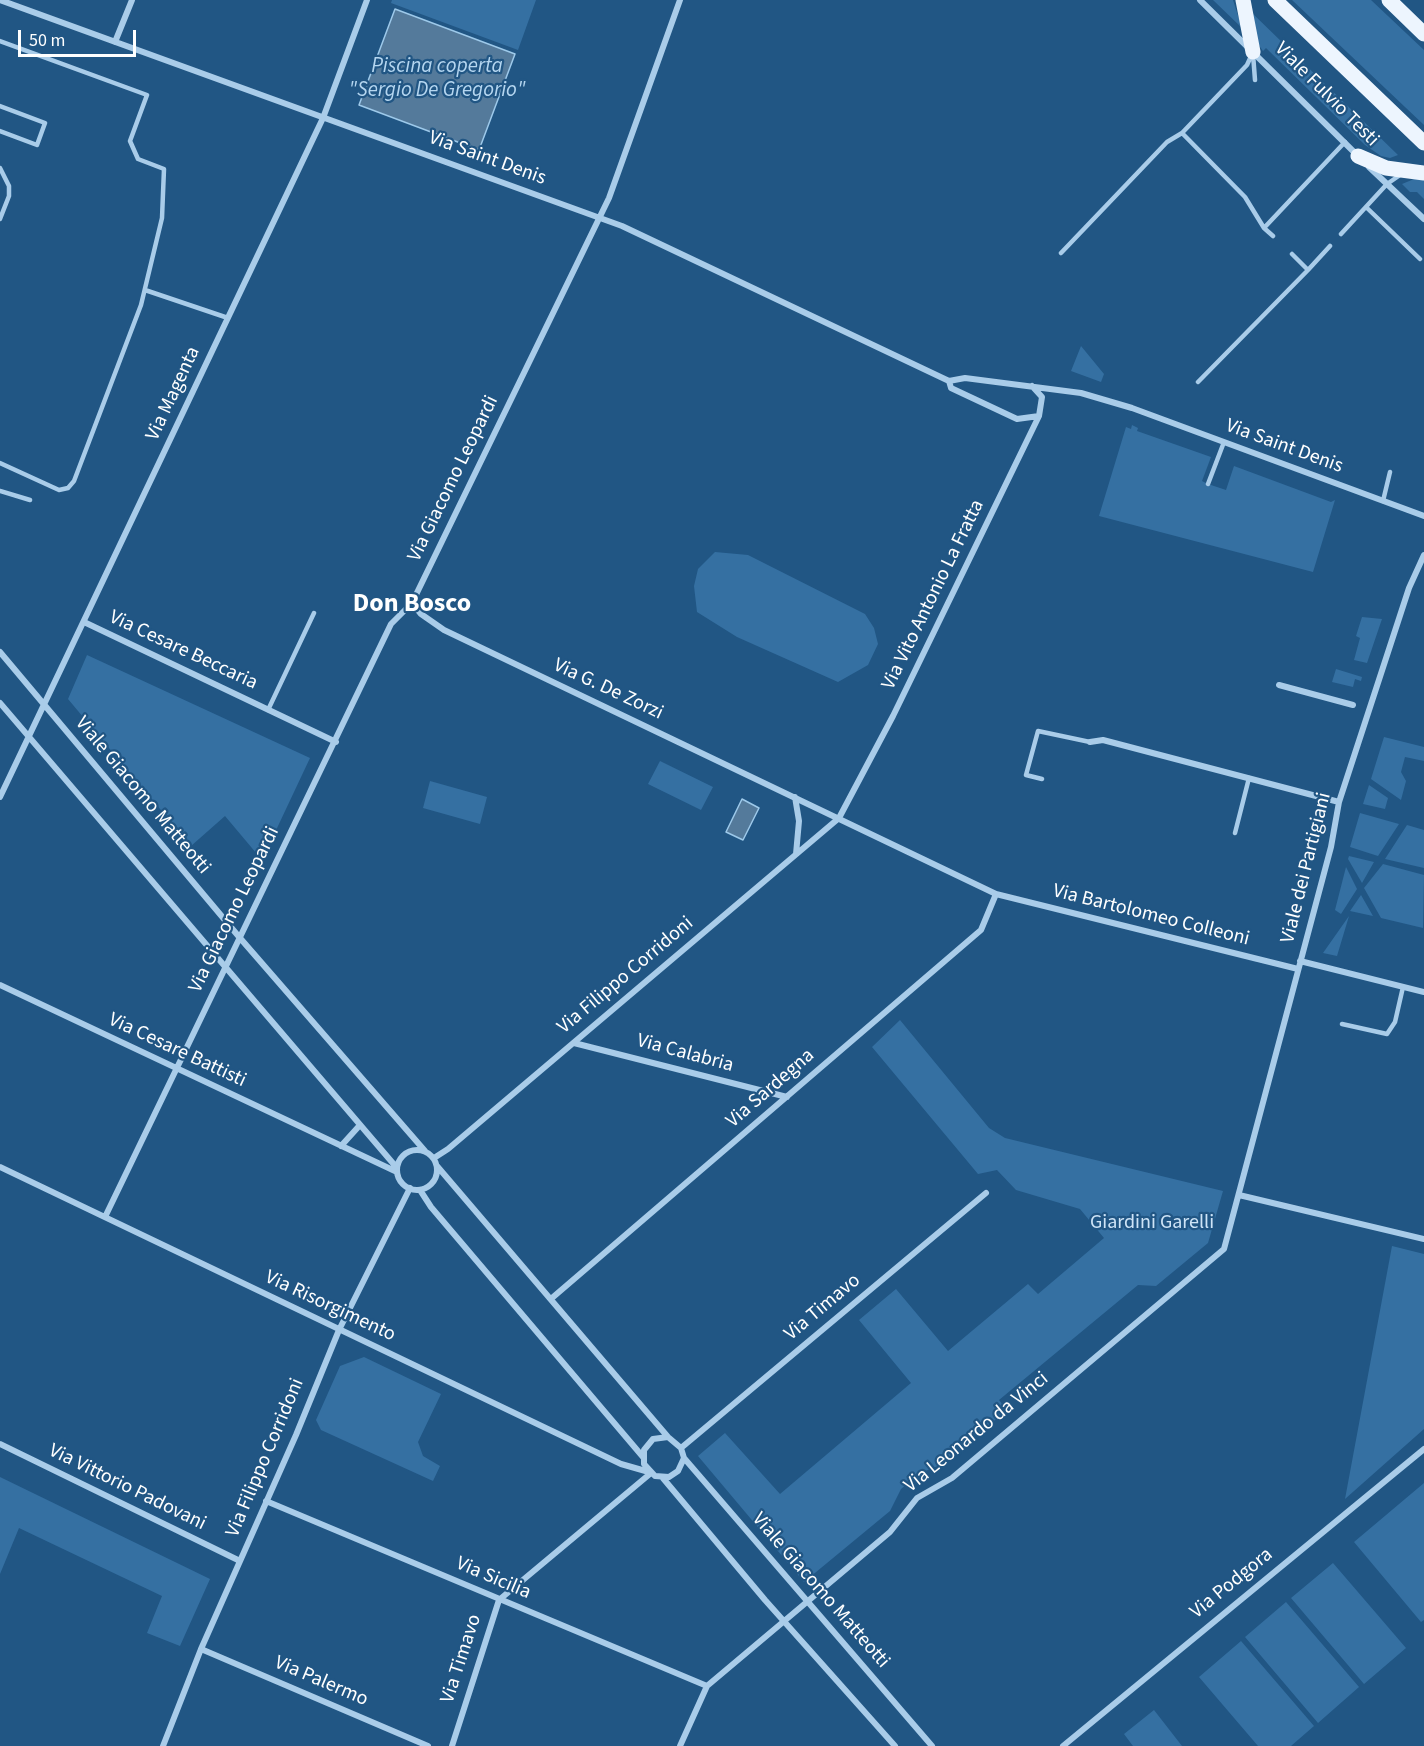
<!DOCTYPE html>
<html>
<head>
<meta charset="utf-8">
<style>
	body { margin:0 }
	#map { position:relative; width:1424px; height:1746px; overflow:hidden; background:#215684; font-family:"Source Sans 3",sans-serif }
	canvas { display:block }
	.scale { position:absolute; left:18px; top:30px; width:118px; height:27px; box-sizing:border-box; border:3px solid #fff; border-top:0; padding-left:8px; font-size:18px; line-height:21px; white-space:nowrap; color:#fff; -webkit-text-stroke:4px #215684; paint-order:stroke }
</style>
</head>
<body>
<div id="map">
<canvas width="1424" height="1746"></canvas>
<div class="scale">50 m</div>
</div>
<script>
const context = document.querySelector('canvas').getContext('2d');
context.lineJoin = 'round';
function fill(path, color) { context.fillStyle = color; context.fill(path, 'evenodd'); }
const shape = rows => new Path2D(rows.map(r => 'M' + r).join(''));
function stroke(path, color, width, dash) { context.strokeStyle = color; context.lineWidth = width; context.lineCap = dash ? 'butt' : 'round'; context.setLineDash(dash || []); context.stroke(path); }
function write(font, color, halo, rows, align = 'center') {
  context.font = font + ' "Source Sans 3",sans-serif'; context.lineWidth = 4.5; context.setLineDash([]); context.textBaseline = 'middle'; context.strokeStyle = halo; context.fillStyle = color; for (const [text, x, y, turn = 0] of rows) {
    context.save(); context.translate(x, y); context.rotate((+turn || 0) * Math.PI / 180); context.textAlign = isNaN(turn) ? turn : align; if (halo) context.strokeText(text, 0, 0); context.fillText(text, 0, 0); context.restore();
  }
}
fill(shape([
	[392,0,536,0,518,50,391,3],
	[1213,0,1233,0,1242,28],
	[1292,0,1371,0,1424,50,1424,125],
	[1249,10,1398,155,1390,158,1381,156,1365,145,1266,48,1263,51,1255,40],
	[1419,177,1424,180,1424,199,1417,192,1410,192,1402,184],
	[1081,346,1104,374,1101,382,1071,371],
	[1132,425,1138,428,1137,431,1211,457,1202,481,1208,484,1226,490,1234,466,1331,502,1335,500,1313,572,1099,516,1126,427,1131,429],
	[715,552,748,555,865,614,874,628,878,644,868,665,838,682,737,637,697,612,694,586,698,569],
	[1362,617,1382,619,1367,663,1354,660,1360,638,1356,636],
	[87,655,310,758,262,860,225,816,191,846,68,699],
	[1336,669,1362,677,1361,681,1355,679,1353,687,1332,682],
	[1384,737,1424,747,1424,761,1405,757,1401,772,1406,781,1401,800,1371,779],
	[660,761,713,787,701,810,648,784],
	[430,781,487,797,480,824,423,808],
	[1369,785,1388,798,1385,809,1363,804],
	[1360,813,1399,824,1378,856,1350,847],
	[1407,825,1424,830,1424,868,1385,859],
	[1349,856,1374,862,1362,883,1348,859],
	[1383,864,1424,875,1423,928,1381,918,1364,888],
	[1346,867,1357,889,1341,914,1335,910],
	[1361,895,1373,916,1350,911],
	[1349,916,1337,956,1323,953],
	[900,1020,989,1128,1005,1138,1223,1191,1208,1243,1156,1286,1138,1285,999,1400,1007,1410,941,1465,920,1473,901,1489,890,1511,804,1582,698,1456,725,1433,780,1494,911,1383,859,1320,896,1289,948,1351,1028,1284,1038,1294,1104,1238,1080,1209,1016,1190,997,1170,978,1174,872,1047],
	[1392,1246,1424,1254,1424,1429,1345,1499],
	[364,1357,441,1394,418,1442,423,1456,440,1466,433,1481,321,1430,316,1420,340,1366],
	[0,1477,210,1579,180,1646,147,1633,162,1596,19,1528,0,1574],
	[1424,1483,1424,1620,1421,1622,1354,1542],
	[1333,1563,1406,1648,1364,1684,1291,1598],
	[1286,1602,1359,1687,1318,1723,1245,1637],
	[1241,1641,1314,1726,1291,1746,1258,1746,1199,1677],
	[1154,1710,1182,1746,1133,1746,1124,1734]
]), '#3570a2');
const water = shape([
	[395,9,515,54,479,150,359,105,395,9],
	[742,799,759,808,743,840,726,832,742,799]
]);
fill(water, '#547a9b');
stroke(water, '#9dc9ea', 1.5);
stroke(shape([
	[0,41,147,95,130,141,138,159,164,169,162,218,141,305,74,481,68,488,59,490,0,463],
	[1252,54,1247,65,1182,133,1245,197,1264,228,1273,236],
	[1253,54,1255,80],
	[0,106,45,123,37,145,0,131],
	[0,168,9,186,9,196,0,219],
	[1366,207,1420,259],
	[1264,228,1345,142],
	[1341,234,1387,184,1400,175],
	[1061,253,1167,142,1182,133],
	[1292,254,1308,270,1330,246],
	[145,290,228,318],
	[1198,382,1308,270],
	[1208,484,1224,442],
	[0,491,30,500],
	[1383,501,1390,472],
	[268,710,314,613],
	[1042,779,1026,775,1038,731,1090,742],
	[1235,833,1249,778],
	[1342,1024,1387,1034,1395,1022,1403,987]
]), '#a9cce9', 4.5);
stroke(shape([
	[0,0,622,226,949,381],
	[1200,0,1357,155],
	[115,42,132,0],
	[1369,167,1424,219],
	[949,381,965,378,1081,393,1132,408,1424,516],
	[949,381,951,388,1017,419,1039,416],
	[412,603,421,614,444,630,996,894,1298,969],
	[84,622,336,742],
	[0,652,240,938,425,1151],
	[1279,685,1353,705],
	[0,703,397,1168],
	[1090,742,1103,740,1339,802],
	[0,797,323,118,367,0],
	[795,797,799,821,796,854],
	[1300,961,1424,992],
	[0,985,397,1172],
	[574,1043,787,1097],
	[341,1146,360,1125],
	'397 1170a20 20 0 1 1 40 0a20 20 0 1 1-40 0Z',
	[434,1158,448,1149,839,818,893,716,1039,416,1042,397,1032,386],
	[437,1166,668,1437,681,1448,684,1458,678,1471,669,1477,655,1476,644,1464,644,1450,653,1439,668,1437],
	[0,1167,621,1464,649,1472],
	[420,1190,431,1207,643,1457],
	[1239,1195,1424,1239],
	[105,1217,391,624,412,603,609,198,680,0],
	[552,1298,981,930,996,894],
	[0,1444,240,1561],
	[681,1448,986,1193],
	[684,1458,932,1746],
	[662,1477,765,1600,895,1746],
	[266,1501,707,1686],
	[201,1649,428,1746],
	[163,1746,201,1649,296,1435,339,1330,410,1188],
	[452,1746,499,1600,651,1473],
	[680,1746,707,1686,890,1532,917,1498,952,1478,1224,1249,1331,847,1339,802,1409,588,1424,555],
	[1063,1746,1424,1449]
]), '#a9cce9', 6);
stroke(shape([
	[1243,0,1253,52],
	[1275,0,1424,143],
	[1389,0,1424,34],
	[1358,156,1386,168,1424,173]
]), '#edf5fe', 15);
write('20px', '#fff', '#215684', [
	["Viale Fulvio Testi",1326,95,45],
	["Via Saint Denis",487,159,20],
	["Via Magenta",174,394,-65],
	["Via Saint Denis",1284,447,20],
	["Via Giacomo Leopardi",454,479,-64],
	["Via Vito Antonio La Fratta",934,595,-64],
	["Via Cesare Beccaria",183,651,25],
	["Via G. De Zorzi",608,690,25],
	["Viale Giacomo Matteotti",142,796,50],
	["Viale dei Partigiani",1307,868,-76],
	["Via Giacomo Leopardi",235,910,-64],
	["Via Bartolomeo Colleoni",1151,916,14],
	["Via Filippo Corridoni",626,976,-40],
	["Via Cesare Battisti",177,1051,25],
	["Via Calabria",685,1054,15],
	["Via Sardegna",771,1089,-41],
	["Via Risorgimento",330,1307,25],
	["Via Timavo",823,1308,-40],
	["Via Leonardo da Vinci",977,1433,-39],
	["Via Filippo Corridoni",266,1458,-67],
	["Via Vittorio Padovani",127,1488,26],
	["Via Sicilia",493,1579,23],
	["Via Podgora",1232,1584,-39],
	["Viale Giacomo Matteotti",820,1591,49],
	["Via Timavo",462,1659,-72],
	["Via Palermo",321,1682,23]
]);
write('20px', '#cee4f7', '#215684', [
	["Giardini Garelli",1152,1224]
]);
write('italic 21px', '#b5d6f0', '#215684', [
	["Piscina coperta",437,67],
	["\"Sergio De Gregorio\"",437,91]
]);
write('bold 26px', '#fff', '#215684', [
	["Don Bosco",412,605]
]);
</script>
</body>
</html>
